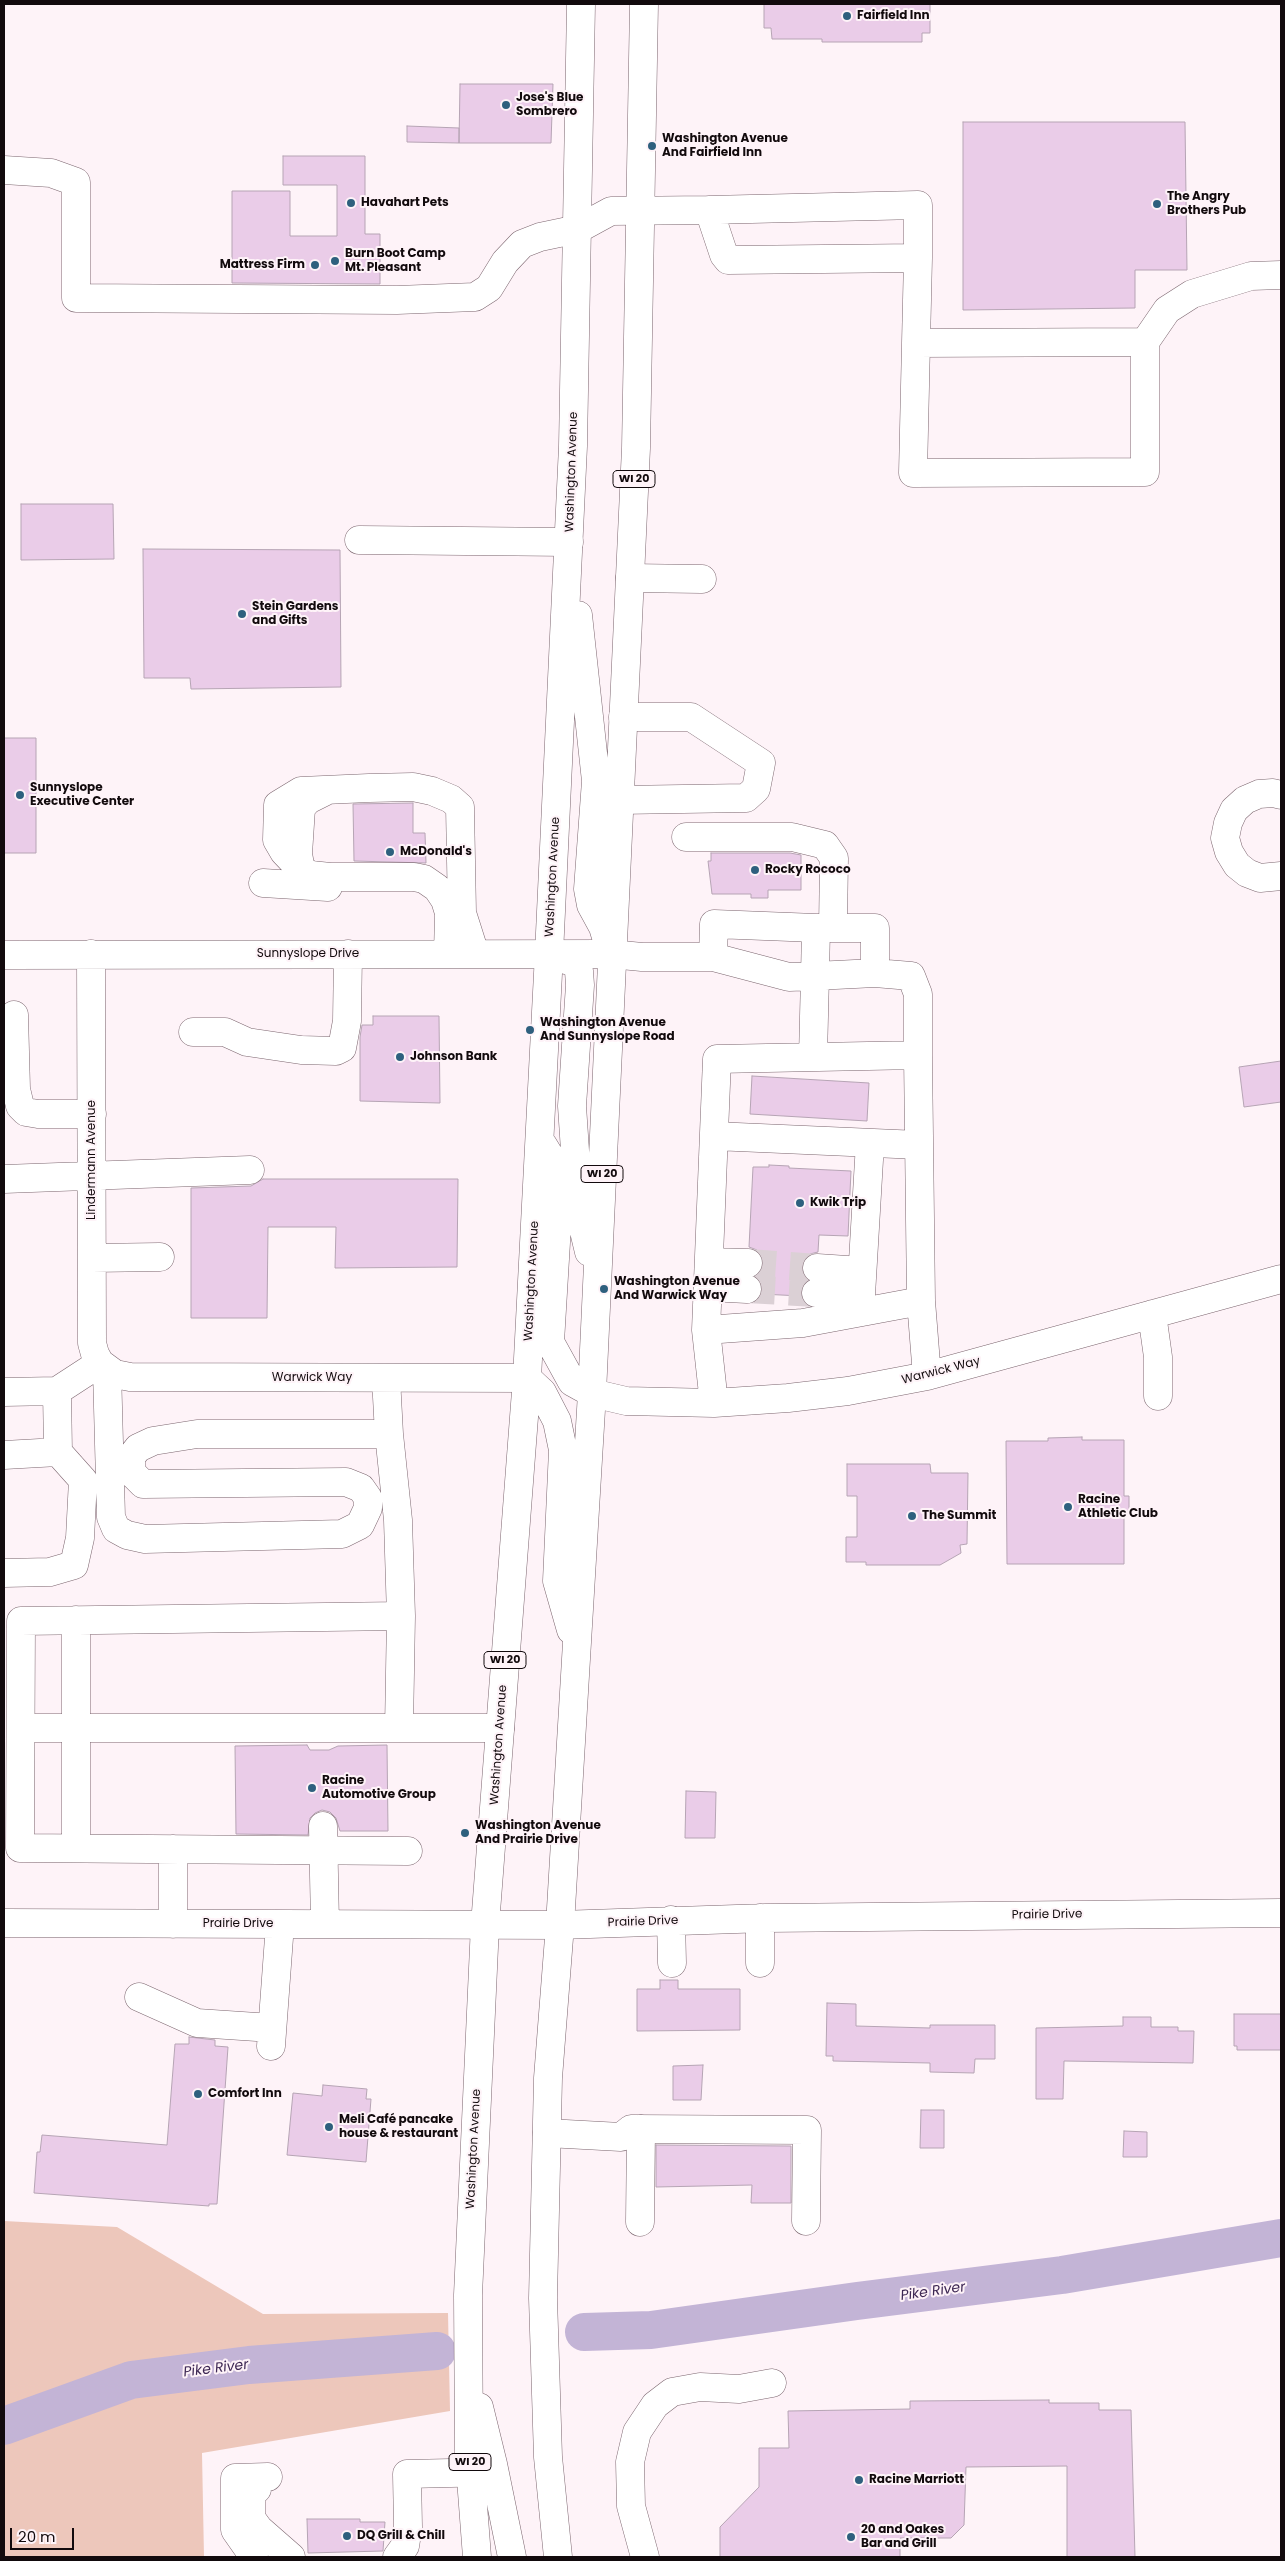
<!DOCTYPE html>
<html>
<head>
<meta charset="utf-8">
<style>
	body { margin:0 }
	#map { position:relative; width:1285px; height:2561px; overflow:hidden; background:#fef3f8; font-family:Poppins,sans-serif }
	canvas { display:block }
	.frame { position:absolute; inset:0; border:5px solid #120a0d; pointer-events:none }
	.scale { position:absolute; left:10px; top:2528px; width:64px; height:22px; box-sizing:border-box; border:2px solid #120a0d; border-top:0; padding-left:6px; font-size:15px; line-height:18px; white-space:nowrap; color:#120a0d; -webkit-text-stroke:4px #fef3f8; paint-order:stroke }
</style>
</head>
<body>
<div id="map">
<canvas width="1285" height="2561"></canvas>
<div class="frame"></div>
<div class="scale">20 m</div>
</div>
<script>
const context = document.querySelector('canvas').getContext('2d');
context.lineJoin = 'round';
function fill(path, color) { context.fillStyle = color; context.fill(path, 'evenodd'); }
const shape = rows => new Path2D(rows.map(r => 'M' + r).join(''));
function stroke(path, color, width, dash) { context.strokeStyle = color; context.lineWidth = width; context.lineCap = dash ? 'butt' : 'round'; context.setLineDash(dash || []); context.stroke(path); }
function write(font, color, halo, rows, align = 'center') {
  context.font = font + ' Poppins,sans-serif'; context.lineWidth = 4; context.setLineDash([]); context.textBaseline = 'middle'; context.strokeStyle = halo; context.fillStyle = color; for (const [text, x, y, turn = 0] of rows) {
    context.save(); context.translate(x, y); context.rotate((+turn || 0) * Math.PI / 180); context.textAlign = isNaN(turn) ? turn : align; if (halo) context.strokeText(text, 0, 0); context.fillText(text, 0, 0); context.restore();
  }
}
fill(shape([
	[4,2221,117,2227,263,2314,448,2313,450,2411,202,2453,204,2557,4,2557]
]), '#edc7bb');
stroke(shape([
	[584,2332,651,2330,857,2301,1062,2275,1281,2238],
	[4,2426,131,2380,249,2365,437,2351]
]), '#c3b4d6', 38);
const building = shape([
	[764,4,930,4,930,33,922,33,922,42,822,42,822,39,772,39,771,28,764,28,764,4],
	[460,84,553,84,551,143,459,143,460,84],
	[963,122,1185,122,1187,270,1135,270,1135,308,963,310,963,122],
	[407,126,459,128,459,143,407,142,407,126],
	[283,156,365,156,365,234,380,234,380,284,232,283,232,191,290,191,290,236,337,236,337,185,283,185,283,156],
	[21,504,113,504,114,559,21,560,21,504],
	[143,549,340,550,341,687,191,689,190,678,144,678,143,549],
	[4,738,36,738,36,853,4,853,4,738],
	[413,803,413,833,425,833,426,863,354,861,353,804,413,803],
	[711,853,790,853,801,855,801,890,768,890,768,898,751,898,751,894,712,894,708,861,711,861,711,853],
	[373,1016,439,1016,440,1103,360,1101,360,1037,362,1025,373,1025,373,1016],
	[1281,1061,1281,1102,1244,1107,1239,1067,1281,1061],
	[752,1076,869,1083,867,1121,750,1114,752,1076],
	[769,1165,789,1166,789,1168,851,1171,848,1236,819,1235,818,1252,810,1254,804,1260,802,1266,803,1274,808,1280,803,1285,801,1296,761,1294,761,1282,756,1276,761,1272,764,1264,762,1256,757,1250,749,1247,753,1167,769,1167,769,1165],
	[263,1179,458,1179,457,1267,335,1268,336,1227,268,1227,267,1318,191,1318,191,1188,251,1186,263,1179],
	[1082,1437,1082,1440,1124,1440,1124,1496,1129,1496,1129,1514,1124,1514,1124,1564,1007,1564,1006,1441,1048,1441,1048,1438,1082,1437],
	[847,1464,930,1464,931,1473,968,1473,967,1544,960,1545,961,1553,940,1565,866,1565,866,1562,846,1562,846,1537,857,1537,857,1496,847,1496,847,1464],
	[307,1745,310,1750,329,1750,338,1746,387,1745,388,1831,340,1831,336,1818,330,1812,322,1810,315,1813,310,1818,308,1835,236,1834,235,1746,307,1745],
	[686,1791,716,1792,715,1838,685,1838,686,1791],
	[660,1980,678,1980,678,1989,740,1989,740,2030,637,2031,637,1989,660,1989,660,1980],
	[827,2003,856,2004,856,2026,930,2028,930,2025,995,2025,995,2059,975,2059,974,2073,930,2072,930,2063,833,2061,833,2056,826,2056,827,2003],
	[1234,2014,1281,2014,1281,2050,1237,2050,1237,2046,1234,2046,1234,2014],
	[1123,2017,1151,2017,1151,2027,1178,2027,1178,2031,1194,2031,1193,2063,1064,2061,1063,2099,1036,2099,1036,2028,1123,2026,1123,2017],
	[189,2037,215,2040,215,2046,228,2047,217,2204,209,2204,209,2206,34,2193,37,2152,40,2152,42,2135,167,2145,175,2044,189,2044,189,2037],
	[703,2065,701,2100,673,2100,673,2066,703,2065],
	[323,2085,367,2089,366,2099,371,2099,366,2162,287,2155,293,2093,322,2096,323,2085],
	[921,2110,944,2110,944,2148,920,2148,921,2110],
	[1124,2131,1147,2132,1147,2157,1123,2157,1124,2131],
	[656,2145,791,2146,791,2203,751,2203,752,2185,656,2187,656,2145],
	[1049,2400,1049,2403,1099,2403,1099,2410,1131,2410,1135,2557,1067,2557,1067,2466,966,2467,964,2525,951,2538,900,2538,900,2557,720,2557,720,2527,759,2487,759,2448,789,2448,788,2411,910,2409,910,2401,1049,2400],
	[307,2519,360,2519,360,2522,385,2522,383,2551,308,2553,307,2519]
]);
fill(building, '#eacce8');
stroke(building, '#b6a4b4', 1);
stroke(shape([
	[748,1263,817,1268],
	[747,1289,816,1293]
]), '#dbd0d5', 28, [28, 14]);
const minor = shape([
	[4,170,51,173,76,182,76,298,397,300,475,297,489,288,505,262,522,244,540,237,578,229,611,211,709,210],
	[1145,342,1167,310,1192,294,1251,276,1281,275],
	[916,343,1145,342,1145,472,913,473,916,343,918,258,918,205,709,210,724,255,728,260,918,258],
	[359,540,569,542],
	[630,578,702,579],
	[1281,795,1273,793,1259,794,1245,800,1234,810,1228,823,1225,838,1229,852,1237,865,1247,873,1260,878,1281,876],
	[619,800,746,798,756,789,761,763,691,717,623,717],
	[686,837,792,837,825,845,834,858,833,928],
	[301,870,298,854,301,808,308,800,326,791],
	[263,883,328,887],
	[816,928,875,928,875,973],
	[91,954,92,1343,95,1354,100,1363,115,1374,130,1377,527,1378],
	[448,954,449,913,445,900,437,888,424,879,414,877,330,877,311,875,301,870,284,852,277,840,278,805,301,791,369,788,413,787,432,791,451,799,460,807,462,913,475,954],
	[4,955,611,954,642,957,713,957,789,977,815,976,816,928,714,924,713,957],
	[14,1015,16,1089,20,1106,26,1112,38,1114,92,1114],
	[193,1032,225,1032,247,1042,301,1050,336,1051,342,1048,347,1021,348,954],
	[813,1057,815,976,875,973,911,976,918,994,918,1055],
	[714,1136,919,1145],
	[4,1179,250,1170],
	[92,1258,160,1257],
	[709,1262,748,1263],
	[817,1268,862,1271],
	[708,1287,747,1289],
	[816,1293,861,1296],
	[860,1312,870,1143],
	[1152,1314,1158,1357,1158,1396],
	[706,1330,717,1059,918,1055,921,1301],
	[107,1370,111,1517,116,1529,127,1535,145,1539,342,1534,360,1525,368,1508,368,1498,361,1488,346,1482,143,1484,131,1472,131,1457,138,1448,153,1441,197,1434,389,1434],
	[386,1378,389,1434,398,1520,401,1616],
	[4,1392,57,1391,100,1363],
	[592,1393,626,1401,714,1403,788,1398,848,1391,927,1376,1281,1279],
	[714,1403,706,1330,803,1323,921,1301,927,1376],
	[4,1455,58,1452],
	[4,1573,50,1572,74,1565,80,1538,83,1480,58,1452,57,1391],
	[76,1620,76,1848],
	[22,1728,500,1728],
	[399,1728,401,1616,21,1621,20,1848,408,1851],
	[323,1826,325,1924],
	[173,1849,173,1924],
	[760,1918,760,1963],
	[671,1920,672,1963],
	[4,1923,560,1925,766,1918,1281,1913],
	[139,1997,197,2023,272,2028],
	[271,2046,280,1924],
	[547,2133,621,2137,631,2129,807,2130,806,2221],
	[640,2222,641,2129],
	[257,2489,251,2495,251,2518,259,2529,291,2557],
	[254,2557,235,2530,235,2478,268,2477],
	[397,2557,405,2546,408,2527,407,2474,494,2472],
	[645,2557,631,2506,630,2462,637,2432,655,2405,672,2392,700,2387,739,2389,772,2383]
]);
const major = shape([
	[578,615,596,781,588,889,591,905,603,927,609,947],
	[549,954,575,963,579,971,580,985,572,1106,579,1210,589,1252],
	[543,1145,554,1163,557,1183,558,1209,550,1342,572,1382,592,1393],
	[527,1378,542,1392,557,1421,563,1450,557,1581,571,1630],
	[479,2407,493,2464,512,2557],
	[477,2557,469,2453,468,2295,485,1925,527,1378,549,954,573,446,581,4],
	[558,2557,548,2457,543,2298,548,2078,560,1925,592,1393,636,448,644,4]
]);
stroke(minor, '#7c666f', 29);
stroke(major, '#7c666f', 29);
stroke(minor, '#fff', 28);
stroke(major, '#fff', 28);
for (const [x, y, r, color] of [
	[847,16,5,"#2e607e"],
	[506,105,5,"#2e607e"],
	[652,146,5,"#2e607e"],
	[351,203,5,"#2e607e"],
	[1157,204,5,"#2e607e"],
	[335,261,5,"#2e607e"],
	[315,265,5,"#2e607e"],
	[242,614,5,"#2e607e"],
	[20,795,5,"#2e607e"],
	[390,852,5,"#2e607e"],
	[755,870,5,"#2e607e"],
	[530,1030,5,"#2e607e"],
	[400,1057,5,"#2e607e"],
	[800,1203,5,"#2e607e"],
	[604,1289,5,"#2e607e"],
	[1068,1507,5,"#2e607e"],
	[912,1516,5,"#2e607e"],
	[312,1788,5,"#2e607e"],
	[465,1833,5,"#2e607e"],
	[198,2094,5,"#2e607e"],
	[329,2127,5,"#2e607e"],
	[859,2480,5,"#2e607e"],
	[347,2536,5,"#2e607e"],
	[851,2537,5,"#2e607e"]
]) { const dot = new Path2D(); dot.arc(x, y, r, 0, 2 * Math.PI); context.fillStyle = color; context.fill(dot); stroke(dot, '#fef3f8', 2); }
for (const [x, y, w] of [
	[634,479,42],
	[602,1174,42],
	[505,1660,42],
	[470,2462,42]
]) { const box = new Path2D(); box.roundRect(x - w / 2, y - 8.5, w, 17, 4); context.fillStyle = '#fef3f8'; context.fill(box); stroke(box, '#120a0d', 1); }
write('bold 11px', '#120a0d', null, [
	["WI 20",634,479],
	["WI 20",602,1174],
	["WI 20",505,1660],
	["WI 20",470,2462]
]);
write('bold 12px', '#120a0d', '#fef3f8', [
	["Fairfield Inn",857,16],
	["Jose's Blue",516,98],
	["Sombrero",516,112],
	["Washington Avenue",662,139],
	["And Fairfield Inn",662,153],
	["The Angry",1167,197],
	["Brothers Pub",1167,211],
	["Havahart Pets",361,203],
	["Burn Boot Camp",345,254],
	["Mt. Pleasant",345,268],
	["Mattress Firm",305,265,"right"],
	["Stein Gardens",252,607],
	["and Gifts",252,621],
	["Sunnyslope",30,788],
	["Executive Center",30,802],
	["McDonald's",400,852],
	["Rocky Rococo",765,870],
	["Washington Avenue",540,1023],
	["And Sunnyslope Road",540,1037],
	["Johnson Bank",410,1057],
	["Kwik Trip",810,1203],
	["Washington Avenue",614,1282],
	["And Warwick Way",614,1296],
	["Racine",1078,1500],
	["Athletic Club",1078,1514],
	["The Summit",922,1516],
	["Racine",322,1781],
	["Automotive Group",322,1795],
	["Washington Avenue",475,1826],
	["And Prairie Drive",475,1840],
	["Comfort Inn",208,2094],
	["Meli Café pancake",339,2120],
	["house & restaurant",339,2134],
	["Racine Marriott",869,2480],
	["20 and Oakes",861,2530],
	["Bar and Grill",861,2544],
	["DQ Grill & Chill",357,2536]
], 'left');
write('12px', '#120a0d', '#fef3f8', [
	["Washington Avenue",572,472,-88],
	["Washington Avenue",553,877,-87],
	["Sunnyslope Drive",308,954],
	["Lindermann Avenue",92,1160,-90],
	["Washington Avenue",532,1281,-87],
	["Warwick Way",941,1371,-14],
	["Warwick Way",312,1378],
	["Washington Avenue",499,1745,-86],
	["Prairie Drive",1047,1915,-1],
	["Prairie Drive",643,1922,-2],
	["Prairie Drive",238,1924],
	["Washington Avenue",474,2149,-87]
]);
write('italic 14px', '#3d2753', '#fef3f8', [
	["Pike River",933,2292,-8],
	["Pike River",216,2369,-7]
]);
</script>
</body>
</html>
